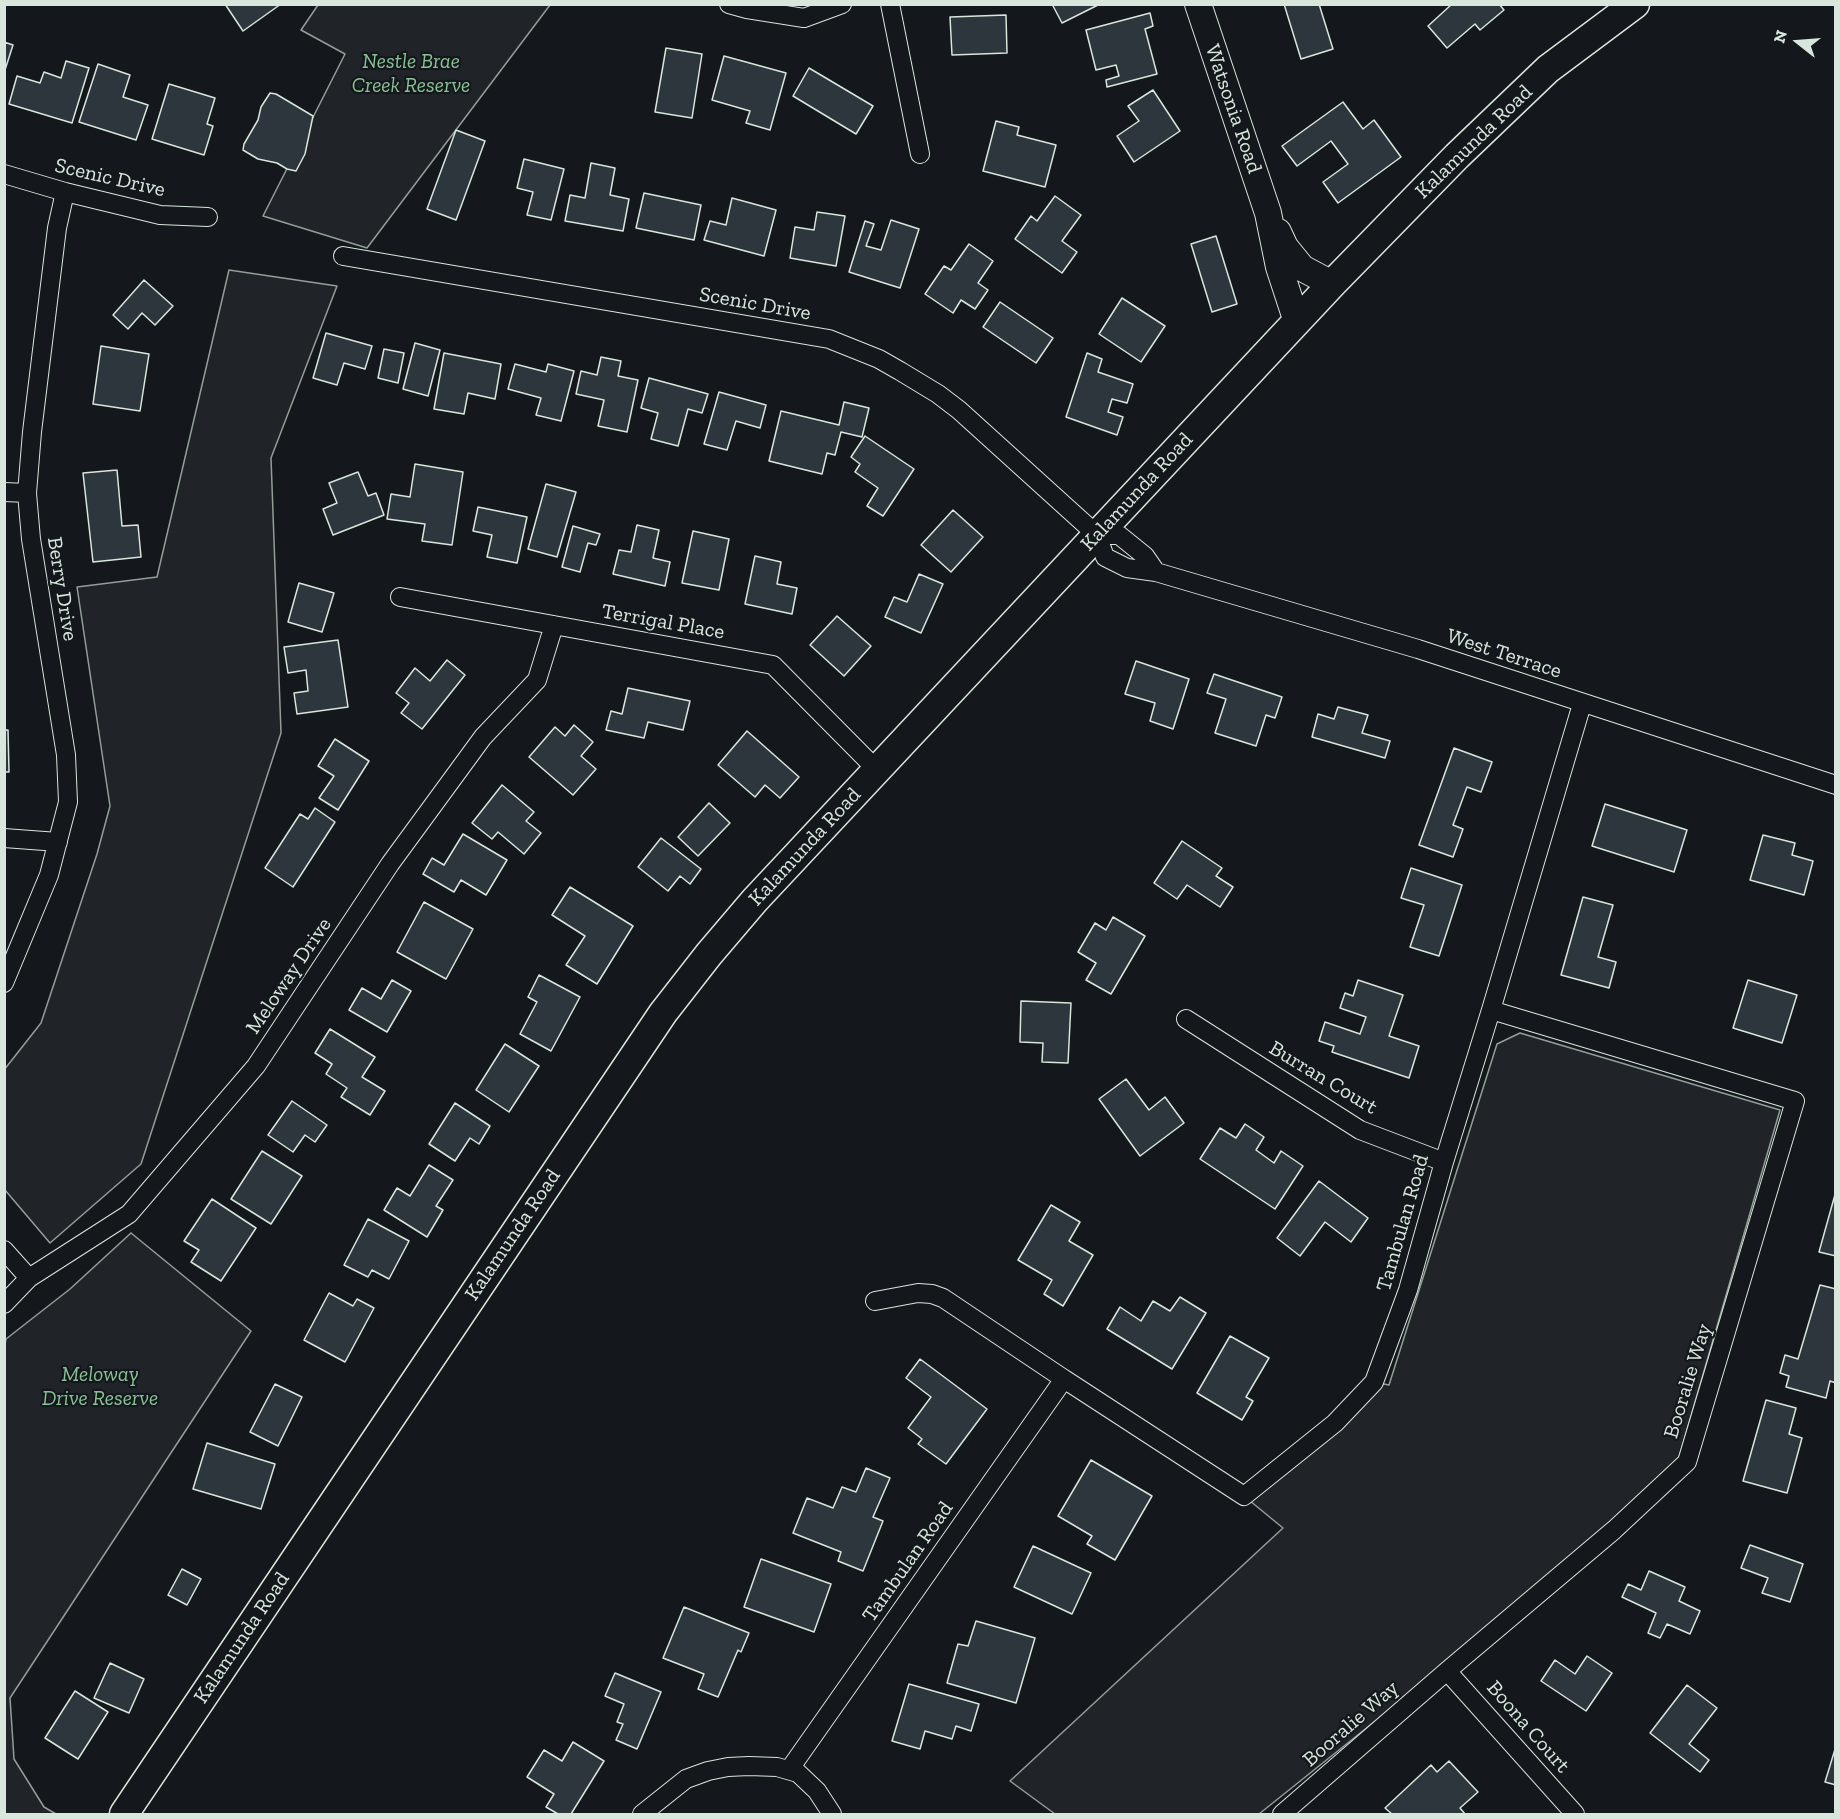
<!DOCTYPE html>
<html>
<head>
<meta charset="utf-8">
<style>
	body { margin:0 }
	#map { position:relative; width:1840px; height:1819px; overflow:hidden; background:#14181c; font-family:"Zilla Slab",serif }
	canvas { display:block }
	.frame { position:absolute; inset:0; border:6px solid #d8e6dc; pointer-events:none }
	.north { position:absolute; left:1768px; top:12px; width:60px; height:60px; -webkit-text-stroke:4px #14181c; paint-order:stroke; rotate:287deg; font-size:16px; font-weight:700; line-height:24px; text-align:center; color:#d8e6dc }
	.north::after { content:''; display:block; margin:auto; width:21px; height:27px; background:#d8e6dc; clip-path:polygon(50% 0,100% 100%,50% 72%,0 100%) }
</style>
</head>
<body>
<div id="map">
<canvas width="1840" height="1819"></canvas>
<div class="frame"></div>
<div class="north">N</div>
</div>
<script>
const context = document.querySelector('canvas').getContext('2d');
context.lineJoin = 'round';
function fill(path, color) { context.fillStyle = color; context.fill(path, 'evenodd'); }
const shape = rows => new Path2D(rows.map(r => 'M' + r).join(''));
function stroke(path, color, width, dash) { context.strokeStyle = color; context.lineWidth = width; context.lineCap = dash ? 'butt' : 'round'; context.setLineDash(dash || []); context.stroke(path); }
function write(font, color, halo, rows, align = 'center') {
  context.font = font + ' "Zilla Slab",serif'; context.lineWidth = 4.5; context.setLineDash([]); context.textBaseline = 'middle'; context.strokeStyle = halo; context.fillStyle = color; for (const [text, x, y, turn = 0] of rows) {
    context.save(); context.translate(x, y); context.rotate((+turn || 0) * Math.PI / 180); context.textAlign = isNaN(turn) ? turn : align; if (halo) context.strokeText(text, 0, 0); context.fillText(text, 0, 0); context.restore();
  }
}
const green = shape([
	[318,5,550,5,367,248,263,216,345,54,301,30,318,5],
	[229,270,337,286,271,458,281,733,141,1164,50,1243,5,1190,4,1070,41,1023,97,854,110,806,77,587,157,577,229,270],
	[1520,1033,1780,1110,1679,1457,1614,1530,1259,1814,1055,1814,1010,1781,1283,1528,1244,1496,1374,1382,1389,1385,1497,1044,1520,1033],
	[131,1233,251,1331,10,1698,14,1759,44,1807,56,1814,5,1814,5,1344,6,1339,70,1289,131,1233]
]);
fill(green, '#202428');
stroke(green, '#939e99', 1.5);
const building = shape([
	[225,4,281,4,243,31,225,4],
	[1052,4,1097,4,1098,5,1062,23,1052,4],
	[1284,4,1319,4,1333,49,1301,59,1284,4],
	[1452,4,1499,4,1504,10,1480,30,1475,24,1447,48,1428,26,1452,4],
	[1150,13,1153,26,1145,29,1157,74,1107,87,1106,80,1119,76,1116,65,1096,70,1086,30,1150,13],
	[1006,15,1007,53,952,55,950,17,1006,15],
	[4,42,13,45,4,73,4,42],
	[666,48,702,54,692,118,655,112,666,48],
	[724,56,786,73,770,130,746,123,750,111,712,100,724,56],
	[66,61,89,68,72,123,9,104,17,76,40,83,44,72,61,78,66,61],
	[98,64,130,75,123,97,148,105,136,140,79,122,98,64],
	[809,68,873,106,856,134,793,96,809,68],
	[169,84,215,98,207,124,213,126,204,155,152,139,169,84],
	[1153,90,1180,131,1134,162,1117,136,1139,121,1128,106,1153,90],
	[270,93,276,94,313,116,305,154,296,171,287,169,277,163,258,159,243,150,244,144,258,120,261,107,270,93],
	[1343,102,1363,129,1374,120,1401,157,1338,203,1323,182,1348,164,1331,141,1297,166,1282,146,1343,102],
	[996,121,1019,127,1017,135,1056,145,1045,187,983,171,996,121],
	[456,130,485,141,456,220,427,209,456,130],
	[524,159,564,169,551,220,527,215,533,192,517,188,524,159],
	[591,163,615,168,610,195,629,199,623,231,565,221,570,195,585,198,591,163],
	[644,193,701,205,694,240,636,228,644,193],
	[1055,196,1081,215,1062,241,1077,252,1062,273,1015,239,1031,216,1037,221,1055,196],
	[732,198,776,210,764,256,704,240,710,221,726,225,732,198],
	[817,212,845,216,836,266,790,258,795,227,814,230,817,212],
	[891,220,919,229,900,288,849,272,865,221,874,224,866,246,881,250,891,220],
	[1216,236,1237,304,1212,312,1191,244,1216,236],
	[969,244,993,261,978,283,988,290,975,309,961,300,953,313,925,294,944,266,951,270,969,244],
	[144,280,173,306,155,325,142,313,128,329,113,315,144,280],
	[1122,298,1165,326,1141,362,1099,334,1122,298],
	[1000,302,1053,338,1036,363,983,327,1000,302],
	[326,333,372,346,365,369,344,363,337,385,313,378,326,333],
	[415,343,440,350,428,396,403,389,415,343],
	[101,346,149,354,140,411,93,404,101,346],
	[384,349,404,353,398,383,378,378,384,349],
	[444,353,501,364,495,399,468,393,464,414,434,409,444,353],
	[1087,353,1102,359,1098,372,1133,384,1127,403,1112,399,1108,412,1123,417,1117,435,1066,417,1087,353],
	[601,357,621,361,618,376,638,380,627,432,598,426,604,400,576,394,581,371,597,375,601,357],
	[515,364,546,372,548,364,574,371,561,421,536,415,541,398,508,389,515,364],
	[649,378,708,394,702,413,688,409,678,446,651,439,658,413,641,408,649,378],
	[719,392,766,405,760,428,736,421,727,450,704,444,719,392],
	[844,402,869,408,862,437,841,432,835,455,827,453,822,474,769,461,781,411,839,425,844,402],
	[865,436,914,469,883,516,867,506,878,488,855,472,860,464,851,457,865,436],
	[415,464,463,472,452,545,422,541,425,524,387,519,391,494,410,497,415,464],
	[117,470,122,526,138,525,141,557,93,562,83,473,117,470],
	[358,472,368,496,376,493,384,515,333,535,323,509,337,503,329,483,358,472],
	[546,484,576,492,557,557,528,549,546,484],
	[478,507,527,517,517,563,487,557,492,535,473,531,478,507],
	[953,510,983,537,951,572,921,545,953,510],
	[637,525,659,530,653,558,670,562,665,586,613,574,619,550,631,552,637,525],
	[573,526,600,534,596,545,588,543,580,572,562,567,573,526],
	[693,531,729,539,719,590,682,583,693,531],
	[755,556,781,562,777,584,797,588,792,614,745,604,755,556],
	[919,574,943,584,921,633,885,617,894,597,907,602,919,574],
	[299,583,334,593,322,632,288,622,299,583],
	[837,616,871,646,844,676,810,645,837,616],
	[338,640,348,707,297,714,294,693,308,691,306,670,288,673,284,647,338,640],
	[447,660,465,675,422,729,401,713,409,703,396,693,415,668,430,681,447,660],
	[1136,661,1189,679,1173,729,1150,721,1155,703,1125,694,1136,661],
	[1214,674,1282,697,1275,718,1266,715,1256,746,1215,733,1226,699,1207,693,1214,674],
	[628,688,690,701,683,730,648,722,644,738,606,730,611,711,622,714,628,688],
	[1338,707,1368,715,1362,733,1390,741,1385,758,1312,737,1318,714,1334,719,1338,707],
	[574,725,593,742,581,756,596,769,573,795,529,757,555,727,565,736,574,725],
	[4,730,8,730,9,772,4,772,4,730],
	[747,731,799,777,780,798,765,785,755,797,718,765,747,731],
	[335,739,369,761,338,810,319,798,334,776,318,766,335,739],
	[1454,748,1492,762,1481,792,1467,787,1453,825,1463,829,1453,857,1419,845,1454,748],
	[502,785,534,812,526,821,541,833,524,854,498,832,492,839,472,823,502,785],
	[709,803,730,823,698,856,678,837,709,803],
	[1605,804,1687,830,1674,872,1592,846,1605,804],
	[315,808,335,822,293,887,265,868,300,814,308,819,315,808],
	[463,834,507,860,486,895,461,880,454,892,423,874,432,858,444,865,463,834],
	[1763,835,1795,843,1792,855,1813,861,1804,895,1750,880,1763,835],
	[661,838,701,869,690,884,680,876,668,891,638,867,661,838],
	[1182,841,1222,868,1216,876,1233,887,1220,907,1187,885,1177,899,1154,883,1182,841],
	[1411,868,1462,885,1439,956,1410,947,1424,905,1401,898,1411,868],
	[570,887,633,926,597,984,566,965,585,936,552,915,570,887],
	[1583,897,1613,905,1598,957,1616,962,1609,988,1561,975,1583,897],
	[424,902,473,929,446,979,397,952,424,902],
	[1113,917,1145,936,1111,994,1086,980,1096,963,1078,952,1095,923,1106,930,1113,917],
	[539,975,580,997,551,1051,520,1034,537,1002,528,997,539,975],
	[392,980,411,991,387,1032,349,1010,362,988,381,999,392,980],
	[1358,980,1403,995,1389,1036,1419,1046,1409,1078,1332,1052,1334,1046,1319,1041,1325,1022,1360,1034,1366,1017,1340,1008,1345,993,1353,996,1358,980],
	[1748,980,1797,995,1782,1043,1733,1028,1748,980],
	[1021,1001,1071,1003,1068,1063,1042,1062,1043,1043,1020,1042,1021,1001],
	[330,1029,375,1057,362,1077,385,1091,370,1115,341,1097,347,1088,326,1074,332,1064,315,1053,330,1029],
	[505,1044,539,1066,509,1112,476,1090,505,1044],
	[1126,1079,1149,1110,1165,1097,1184,1123,1140,1156,1099,1099,1126,1079],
	[292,1101,327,1125,315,1142,305,1135,293,1152,268,1135,292,1101],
	[455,1103,490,1126,479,1144,470,1138,455,1161,429,1144,455,1103],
	[1245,1124,1264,1137,1256,1150,1274,1163,1281,1151,1303,1166,1275,1209,1200,1159,1220,1128,1236,1138,1245,1124],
	[262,1151,302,1176,271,1224,231,1199,262,1151],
	[429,1165,453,1180,436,1206,443,1210,427,1237,384,1210,397,1188,410,1196,429,1165],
	[1319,1181,1368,1218,1351,1242,1325,1222,1300,1256,1277,1238,1319,1181],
	[1836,1191,1836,1256,1819,1252,1836,1191],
	[212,1199,256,1228,221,1281,191,1262,199,1250,184,1241,212,1199],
	[1051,1205,1080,1222,1069,1241,1093,1255,1063,1306,1044,1294,1052,1280,1018,1260,1051,1205],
	[368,1219,409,1241,389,1279,372,1270,368,1277,344,1265,368,1219],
	[1820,1285,1836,1289,1836,1383,1830,1381,1826,1398,1786,1387,1789,1376,1780,1373,1785,1355,1798,1359,1820,1285],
	[329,1293,353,1306,357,1299,374,1308,345,1362,304,1340,329,1293],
	[1180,1297,1206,1313,1172,1369,1107,1329,1120,1307,1141,1321,1153,1301,1170,1311,1180,1297],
	[1230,1336,1269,1358,1246,1397,1253,1401,1242,1420,1197,1393,1230,1336],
	[920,1359,987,1409,946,1464,918,1444,922,1439,908,1428,931,1397,906,1378,920,1359],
	[275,1384,302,1397,278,1446,250,1432,275,1384],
	[1766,1400,1796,1408,1789,1434,1802,1438,1787,1493,1743,1481,1766,1400],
	[207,1443,275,1464,261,1509,193,1489,207,1443],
	[1091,1460,1152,1496,1115,1560,1087,1544,1092,1536,1058,1516,1091,1460],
	[866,1468,890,1478,873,1517,883,1521,863,1571,838,1561,841,1552,793,1533,807,1498,833,1508,842,1487,856,1492,866,1468],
	[1750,1545,1803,1564,1790,1602,1762,1593,1768,1578,1741,1568,1750,1545],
	[1033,1546,1091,1573,1072,1614,1014,1587,1033,1546],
	[761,1559,831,1584,814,1632,744,1607,761,1559],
	[182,1569,201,1579,187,1605,168,1595,182,1569],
	[1649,1571,1685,1587,1679,1601,1700,1611,1690,1634,1667,1624,1660,1638,1648,1633,1656,1613,1622,1597,1628,1584,1641,1590,1649,1571],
	[684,1607,749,1633,741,1652,738,1650,718,1697,698,1689,704,1674,663,1658,684,1607],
	[976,1621,1035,1638,1016,1703,947,1683,958,1644,968,1646,976,1621],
	[1587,1656,1612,1673,1586,1711,1541,1681,1555,1660,1575,1674,1587,1656],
	[110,1663,144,1679,129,1713,94,1698,110,1663],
	[615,1673,661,1692,637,1749,616,1740,623,1724,617,1722,624,1704,605,1696,615,1673],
	[909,1684,979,1704,971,1731,956,1726,952,1739,925,1731,920,1749,892,1741,909,1684],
	[1687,1685,1717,1708,1689,1744,1709,1760,1700,1772,1650,1733,1687,1685],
	[75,1691,108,1712,78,1759,45,1738,75,1691],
	[573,1742,604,1761,571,1814,558,1814,546,1807,554,1794,527,1777,544,1750,562,1761,573,1742],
	[1836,1746,1836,1785,1825,1782,1836,1746],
	[1449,1761,1478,1792,1460,1808,1465,1814,1392,1814,1385,1808,1431,1765,1437,1772,1449,1761]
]);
fill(building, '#2c363c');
stroke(building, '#d8e6dc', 1.5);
const street = shape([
	[729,4,747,9,804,18,842,4],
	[890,4,920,154],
	[4,174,65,192,160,215,208,217],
	[343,256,829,339,879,359,900,371,938,394,959,410,1097,535,1105,557,1127,568,1156,572,1418,649,1836,785],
	[4,492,27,493],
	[1097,535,1119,535,1145,556,1156,572],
	[400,597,773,665,877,770],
	[4,838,58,842],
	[4,983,49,875,68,802,66,755,31,539,27,493,32,432,57,228,65,192],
	[1186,1019,1360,1130,1444,1162],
	[4,1250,29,1278],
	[875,1301,918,1293,932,1294,943,1298,1064,1379],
	[4,1304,29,1278,129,1214,256,1066,390,864,483,737,537,680,554,625],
	[1447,1671,1575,1814],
	[789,1770,1064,1379,1244,1496,1335,1423,1374,1382,1408,1290,1444,1162,1491,1010,1582,704],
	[642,1814,686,1779,708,1771,728,1767,749,1766,777,1767,798,1773,817,1791,832,1814],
	[1282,1814,1447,1671,1614,1530,1687,1462,1795,1101,1491,1010]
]);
const secondary = shape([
	[1198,4,1268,213,1279,267,1297,322],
	[1278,232,1285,247,1302,268,1332,284]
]);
const primary = shape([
	[124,1814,663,1013,709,954,755,900,1332,284,1457,156,1548,69,1635,4]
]);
stroke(street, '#d8e6dc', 20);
stroke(secondary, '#d8e6dc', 28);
stroke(primary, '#d8e6dc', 31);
stroke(street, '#14181c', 18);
stroke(secondary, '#14181c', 26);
stroke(primary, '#14181c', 28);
write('italic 21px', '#8ac095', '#14181c', [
	["Nestle Brae",411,62],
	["Creek Reserve",411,86],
	["Meloway",100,1375],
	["Drive Reserve",100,1399]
]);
write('21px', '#d8e6dc', '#14181c', [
	["Watsonia Road",1233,109,71],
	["Kalamunda Road",1474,142,-44],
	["Scenic Drive",110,178,13],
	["Scenic Drive",755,304,10],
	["Kalamunda Road",1137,492,-47],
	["Berry Drive",62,589,81],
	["Terrigal Place",663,622,10],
	["West Terrace",1504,654,18],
	["Kalamunda Road",805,847,-47],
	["Meloway Drive",289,976,-56],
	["Burran Court",1323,1078,31],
	["Tambulan Road",1403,1223,-74],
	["Kalamunda Road",513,1235,-56],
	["Booralie Way",1688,1381,-73],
	["Tambulan Road",908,1562,-55],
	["Kalamunda Road",242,1638,-56],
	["Booralie Way",1351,1724,-41],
	["Boona Court",1528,1727,49]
]);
</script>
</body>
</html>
